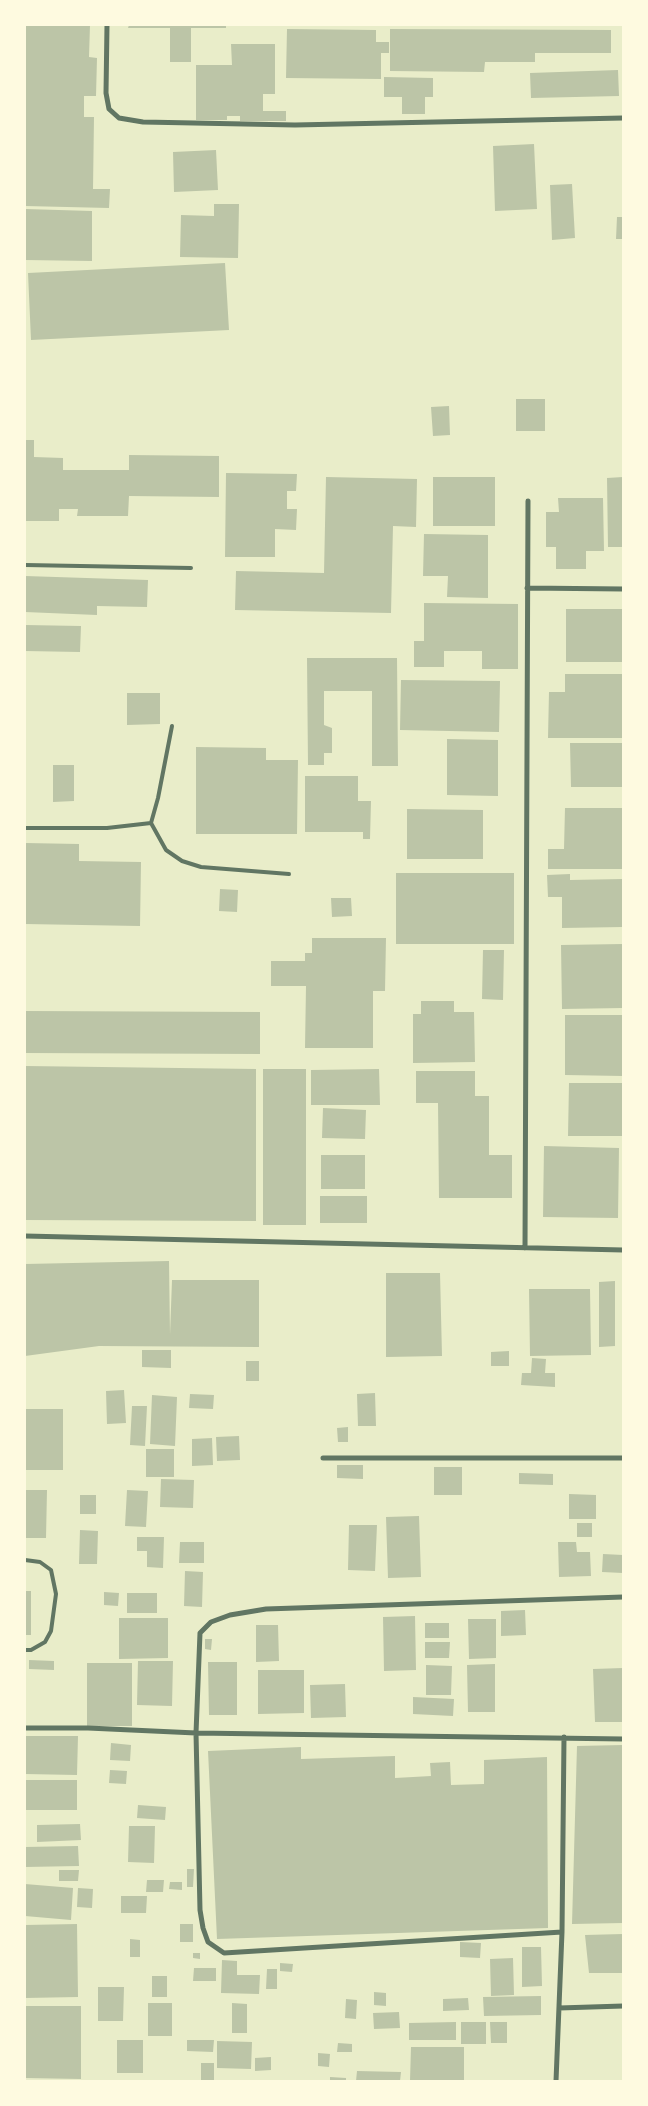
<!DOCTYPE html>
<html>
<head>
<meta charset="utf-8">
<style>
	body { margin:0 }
	#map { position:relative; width:648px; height:2106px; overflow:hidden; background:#e9edc9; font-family:"Times New Roman",serif }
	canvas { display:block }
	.frame { position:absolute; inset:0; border:26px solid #fefae0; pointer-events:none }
</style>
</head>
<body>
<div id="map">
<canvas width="648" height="2106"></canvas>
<div class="frame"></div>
</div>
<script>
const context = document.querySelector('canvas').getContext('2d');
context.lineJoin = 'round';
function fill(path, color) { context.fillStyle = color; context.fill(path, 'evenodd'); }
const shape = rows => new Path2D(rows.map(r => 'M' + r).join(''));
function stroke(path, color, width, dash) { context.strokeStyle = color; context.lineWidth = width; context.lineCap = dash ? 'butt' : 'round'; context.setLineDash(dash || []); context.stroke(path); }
fill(shape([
	[25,25,90,25,89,57,97,58,96,96,84,96,84,117,94,117,93,189,110,189,109,208,25,206],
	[129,25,226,25,226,28,191,28,191,62,170,62,170,28,128,28],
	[287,29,376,30,376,42,389,42,389,53,381,53,381,79,286,78],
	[390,29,611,30,611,53,535,53,535,62,485,62,484,72,390,71],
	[231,44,275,44,275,94,263,94,263,111,286,111,286,121,240,121,240,116,227,116,227,120,196,120,196,65,232,65],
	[618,70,619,96,531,98,530,73],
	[384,77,433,78,433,97,425,97,425,114,402,114,402,97,384,97],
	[534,144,537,209,495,211,493,146],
	[216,150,218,190,174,192,173,152],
	[572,184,575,238,552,240,550,185],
	[214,204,239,204,238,258,180,257,181,215,214,216],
	[25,209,92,211,92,261,25,260],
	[617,217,623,217,623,239,616,239],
	[225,263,229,330,31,340,28,273],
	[516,399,545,399,545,431,516,431],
	[449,406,450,435,433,436,431,407],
	[25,440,34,440,34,457,63,458,63,470,129,470,129,455,219,456,219,497,129,496,128,516,77,516,78,509,59,509,59,521,25,521],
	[226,473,297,474,296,491,287,491,287,509,297,509,296,530,275,529,275,557,225,557],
	[326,477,417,479,416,527,393,526,391,613,235,610,236,571,324,573],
	[433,477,495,477,495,526,433,526],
	[623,477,623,547,608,547,607,478],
	[558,498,603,498,604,551,586,551,586,569,556,569,556,547,546,547,546,512,559,512],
	[424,534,488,535,488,598,447,597,448,576,423,576],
	[25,576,148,580,147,607,97,606,97,615,25,612],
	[424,603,518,604,518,669,482,669,482,651,444,651,444,667,414,667,414,641,424,641],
	[566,609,623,609,623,662,566,662],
	[25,625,81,626,80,652,25,651],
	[307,658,397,658,398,766,372,766,372,691,324,691,324,725,332,728,332,753,324,753,324,765,308,765],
	[565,674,623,674,623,738,548,738,549,692,565,692],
	[401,680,500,681,499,732,400,730],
	[127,693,160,693,160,724,127,725],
	[447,739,498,740,498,796,447,795],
	[570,743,623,743,623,787,571,787],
	[196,747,266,748,266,760,298,760,297,834,196,834],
	[53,765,74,765,74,801,53,802],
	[305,776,358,776,358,801,371,801,370,839,363,839,363,832,305,832],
	[565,808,623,808,623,869,548,869,548,849,564,849],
	[407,809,483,810,483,859,407,859],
	[25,843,79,844,79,861,141,862,140,926,25,924],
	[396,873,514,873,514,944,396,944],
	[570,874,570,880,623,879,623,927,562,928,562,897,548,897,547,875],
	[220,889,238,890,237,912,219,911],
	[331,898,351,898,352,916,332,917],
	[312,938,386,938,385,991,373,991,373,1048,305,1048,306,986,271,986,271,961,305,961,305,953,312,953],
	[623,944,623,1008,562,1009,561,945],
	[483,950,504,950,503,1000,482,999],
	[421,1001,454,1001,454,1012,474,1012,475,1062,413,1063,413,1014,421,1014],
	[25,1011,260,1012,260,1054,25,1053],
	[565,1015,623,1015,623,1076,565,1075],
	[25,1066,256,1069,256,1221,25,1220],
	[263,1069,306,1069,306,1225,263,1225],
	[379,1069,380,1105,311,1105,311,1070],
	[416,1071,475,1071,475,1096,489,1096,489,1155,512,1155,512,1198,439,1198,438,1103,416,1103],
	[569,1083,623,1083,623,1136,568,1136],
	[323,1108,366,1110,365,1139,322,1138],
	[544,1146,619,1148,618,1218,543,1217],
	[321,1155,365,1155,365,1189,321,1189],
	[320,1196,367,1196,367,1223,320,1223],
	[169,1261,170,1335,172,1280,259,1280,259,1347,99,1346,25,1356,25,1264],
	[386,1273,440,1273,442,1356,386,1357],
	[615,1281,615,1346,599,1347,599,1282],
	[529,1289,590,1289,591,1355,530,1356],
	[142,1350,171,1350,171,1368,142,1367],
	[509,1351,509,1366,491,1366,491,1352],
	[532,1358,546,1359,545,1373,555,1373,555,1387,521,1385,522,1373,531,1373],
	[246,1361,259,1361,259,1381,246,1381],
	[124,1390,126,1423,107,1424,106,1391],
	[375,1393,376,1426,358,1426,357,1394],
	[190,1394,214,1395,213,1409,189,1408],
	[152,1395,177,1397,175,1446,150,1444],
	[132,1406,147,1406,145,1446,130,1445],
	[25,1409,63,1409,63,1470,25,1470],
	[348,1427,348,1442,338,1442,337,1428],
	[239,1436,240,1460,217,1461,216,1437],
	[212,1438,213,1465,192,1466,192,1439],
	[146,1449,174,1449,174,1477,146,1477],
	[337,1465,363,1465,363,1479,337,1478],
	[434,1467,462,1467,462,1495,434,1495],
	[519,1473,553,1474,553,1485,519,1484],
	[161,1479,194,1480,193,1508,160,1507],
	[25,1490,47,1490,46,1538,25,1538],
	[127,1490,148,1491,146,1527,125,1526],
	[569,1494,596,1495,596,1519,569,1519],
	[80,1495,96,1495,96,1514,80,1514],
	[419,1516,421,1577,388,1578,386,1517],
	[577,1523,592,1523,592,1537,577,1537],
	[349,1525,377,1525,375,1571,348,1570],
	[80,1530,98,1531,97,1564,79,1564],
	[137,1537,164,1537,163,1568,147,1567,147,1551,137,1551],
	[180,1542,204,1542,204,1563,179,1563],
	[558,1542,576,1542,577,1552,590,1552,591,1576,559,1577],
	[603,1554,623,1555,623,1573,602,1572],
	[185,1571,203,1572,202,1607,184,1606],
	[25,1591,31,1591,31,1635,25,1635],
	[104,1592,119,1593,118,1606,104,1605],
	[127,1593,157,1593,157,1613,127,1613],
	[525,1610,526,1635,501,1636,501,1611],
	[415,1616,416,1670,384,1671,383,1617],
	[119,1618,168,1618,168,1658,119,1659],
	[468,1619,496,1619,496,1658,469,1659],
	[425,1623,449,1623,449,1638,425,1638],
	[256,1625,278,1625,279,1661,256,1662],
	[205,1639,212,1639,211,1650,205,1649],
	[425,1642,450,1642,449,1658,425,1658],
	[29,1660,54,1661,54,1670,29,1669],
	[138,1661,173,1661,172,1706,137,1705],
	[208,1662,237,1662,237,1715,209,1715],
	[87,1663,132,1663,132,1726,87,1726],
	[495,1664,495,1712,468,1712,467,1665],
	[426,1665,452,1666,451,1695,426,1695],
	[623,1668,623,1722,595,1722,593,1669],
	[258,1670,304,1670,304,1713,258,1714],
	[345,1684,346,1717,311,1718,310,1685],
	[413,1697,454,1699,453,1716,413,1714],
	[25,1736,78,1736,77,1775,25,1774],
	[111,1743,131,1745,130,1761,110,1760],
	[623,1745,623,1923,572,1924,577,1746],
	[301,1747,301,1759,395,1756,395,1778,431,1776,430,1763,450,1762,451,1785,484,1784,484,1760,547,1757,548,1928,217,1939,208,1751],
	[110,1770,127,1771,126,1784,109,1783],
	[25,1780,77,1780,77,1810,25,1810],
	[138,1805,166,1807,165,1820,137,1818],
	[80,1824,81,1840,37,1842,37,1825],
	[129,1826,155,1826,154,1863,128,1862],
	[78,1846,79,1866,25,1867,25,1847],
	[187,1869,194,1869,193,1887,187,1887],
	[59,1870,79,1870,78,1881,59,1881],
	[147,1880,164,1880,163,1892,146,1892],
	[170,1882,182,1882,182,1890,169,1889],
	[25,1884,73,1888,71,1920,25,1916],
	[78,1888,93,1889,92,1908,77,1907],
	[121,1896,147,1896,146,1913,121,1913],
	[77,1924,78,1997,25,1998,25,1925],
	[180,1924,193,1924,193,1942,180,1942],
	[623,1934,623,1973,589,1973,585,1935],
	[130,1939,140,1940,140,1957,130,1957],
	[460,1942,481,1943,480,1958,460,1957],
	[522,1947,541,1947,542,1986,522,1987],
	[193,1953,200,1953,200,1959,193,1958],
	[513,1958,514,1995,491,1996,490,1959],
	[222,1960,237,1961,237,1975,260,1975,259,1994,221,1993],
	[280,1963,293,1964,292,1972,280,1971],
	[194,1968,216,1968,216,1981,193,1981],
	[267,1969,277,1969,277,1989,266,1989],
	[152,1976,167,1976,167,1997,152,1997],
	[98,1987,124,1987,123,2021,98,2021],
	[374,1992,386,1993,386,2006,374,2005],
	[541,1996,541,2015,484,2016,483,1997],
	[468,1998,469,2010,443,2011,443,1999],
	[346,1999,357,2000,356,2019,345,2018],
	[148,2003,172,2003,172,2036,148,2036],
	[232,2003,247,2004,247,2033,232,2033],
	[25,2006,81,2006,81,2079,25,2078],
	[399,2012,400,2028,374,2029,373,2013],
	[456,2022,456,2040,409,2040,409,2023],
	[461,2022,486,2022,486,2044,461,2044],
	[490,2022,507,2022,507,2043,491,2043],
	[117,2040,143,2040,143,2073,117,2073],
	[187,2040,214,2040,213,2052,187,2051],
	[217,2041,252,2042,251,2069,217,2068],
	[338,2043,352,2044,352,2052,337,2052],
	[411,2047,464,2047,464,2081,410,2081],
	[318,2053,330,2054,329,2067,318,2066],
	[271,2057,271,2070,255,2071,255,2058],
	[201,2063,214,2063,214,2081,201,2081],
	[357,2071,401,2072,400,2081,356,2081],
	[330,2077,346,2078,346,2081,330,2081]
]), '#bcc5a7');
stroke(shape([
	[25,565,191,568],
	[151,823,166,850,182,861,201,867,289,874],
	[25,828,107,828,151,823,158,798,172,726],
	[25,1560,40,1562,51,1570,56,1594,51,1631,45,1642,31,1650,25,1650]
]), '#617663', 4);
stroke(shape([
	[107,25,106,93,109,109,119,118,143,122,295,125,623,118],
	[527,588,623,589],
	[25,1236,623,1250],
	[525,1248,528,501],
	[323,1458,623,1458],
	[25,1728,88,1728,196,1733,623,1739],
	[562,1932,224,1953,208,1942,203,1928,200,1910,196,1733,200,1633,211,1622,230,1615,266,1609,623,1597],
	[559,2008,623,2006],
	[556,2081,562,1932,564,1737]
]), '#617663', 5);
</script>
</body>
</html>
